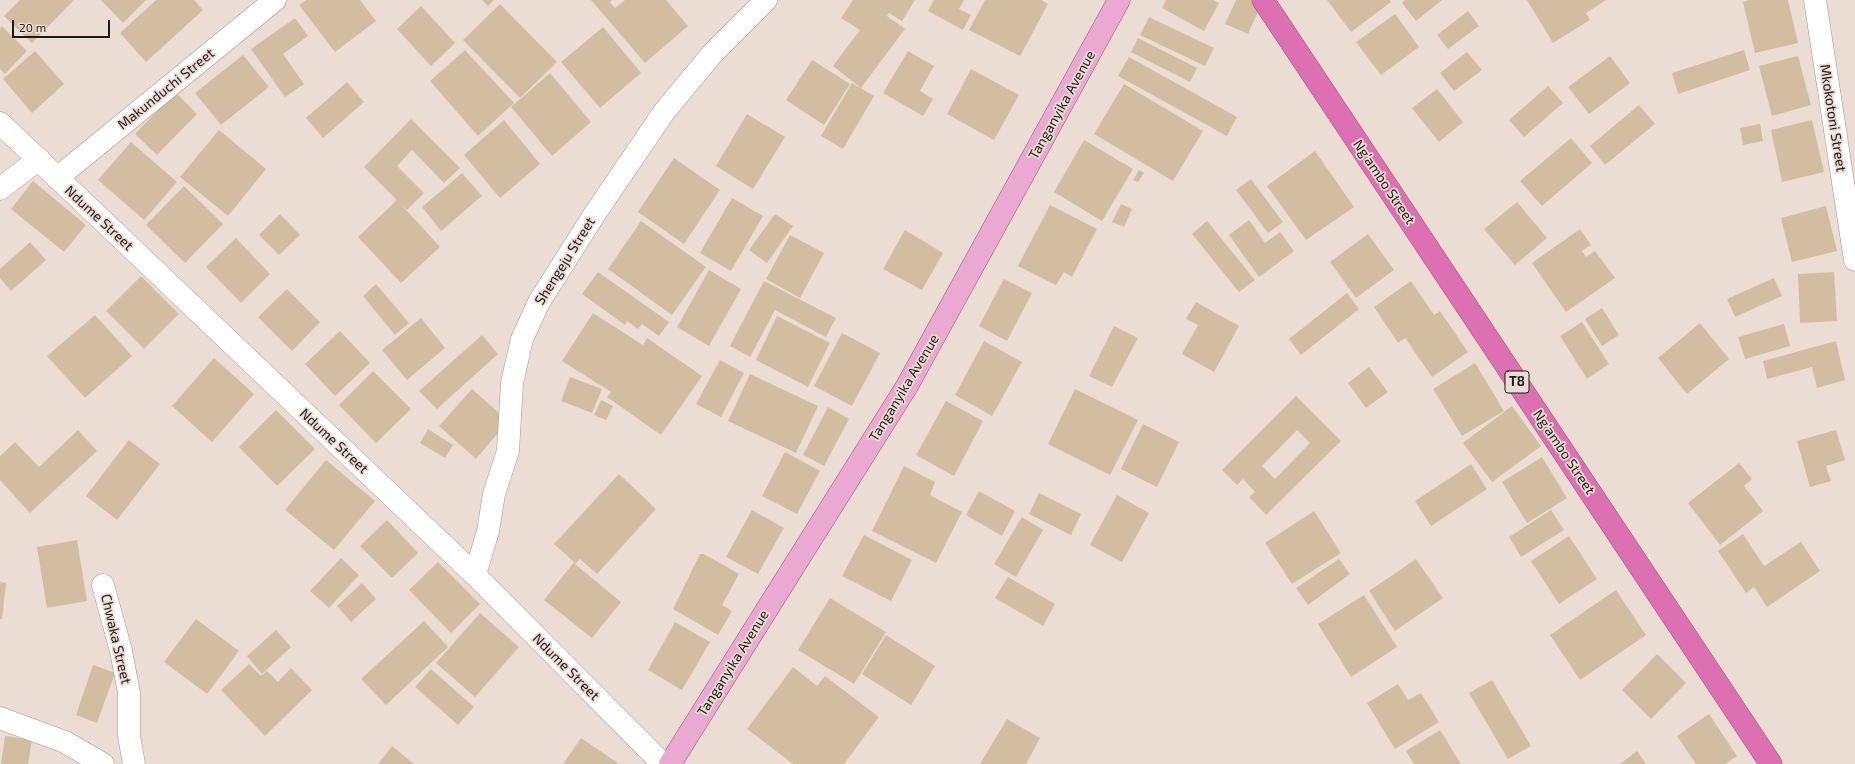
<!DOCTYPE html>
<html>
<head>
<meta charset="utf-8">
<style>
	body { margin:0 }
	#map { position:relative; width:1855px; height:764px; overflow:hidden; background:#ecddd4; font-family:"Exo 2",sans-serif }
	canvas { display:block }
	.scale { position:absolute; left:12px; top:20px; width:98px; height:18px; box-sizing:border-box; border:2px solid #1d1814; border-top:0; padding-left:5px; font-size:12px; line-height:14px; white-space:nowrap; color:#1d1814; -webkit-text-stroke:3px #ecddd4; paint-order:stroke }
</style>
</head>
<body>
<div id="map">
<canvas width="1855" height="764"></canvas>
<div class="scale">20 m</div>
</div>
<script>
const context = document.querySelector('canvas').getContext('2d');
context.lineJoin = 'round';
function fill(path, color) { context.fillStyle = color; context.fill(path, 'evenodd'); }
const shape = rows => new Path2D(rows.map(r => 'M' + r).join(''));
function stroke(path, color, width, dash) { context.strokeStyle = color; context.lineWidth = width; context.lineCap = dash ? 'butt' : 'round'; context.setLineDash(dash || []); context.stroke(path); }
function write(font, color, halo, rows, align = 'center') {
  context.font = font + ' "Exo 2",sans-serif'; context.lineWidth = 3.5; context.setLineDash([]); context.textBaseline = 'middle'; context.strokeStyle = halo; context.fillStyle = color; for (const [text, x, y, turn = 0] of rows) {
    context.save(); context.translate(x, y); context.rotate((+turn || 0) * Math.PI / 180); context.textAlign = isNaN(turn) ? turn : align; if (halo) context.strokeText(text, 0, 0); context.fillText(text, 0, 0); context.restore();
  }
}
fill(shape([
	[20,0,74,0,32,43,4,16],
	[101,0,146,0,123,23],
	[156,0,194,0,203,10,146,62,120,33],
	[306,0,360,0,376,21,335,52,299,5],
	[482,0,494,0,488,6],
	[591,0,612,0,610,2,615,8,625,0,666,0,688,26,645,63],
	[853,0,915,0,902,21,889,13,887,16,905,29,861,88,833,66,860,30,841,18],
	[934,0,964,0,959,9,971,15,963,30,928,11],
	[985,0,1041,0,1048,4,1020,56,969,30],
	[1166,0,1213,0,1219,3,1204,31,1162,8],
	[1236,0,1263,0,1248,34,1225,24],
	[1327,0,1390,0,1391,2,1351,32],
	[1405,0,1442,0,1416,21,1402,3],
	[1527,0,1606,0,1586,13,1590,20,1553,43],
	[1749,0,1788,0,1798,43,1755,53,1743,2],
	[500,4,557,62,520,98,463,40],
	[421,6,455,43,431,66,397,29],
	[1468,11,1479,26,1448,49,1437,35],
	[1395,14,1419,47,1381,75,1356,42],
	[1149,17,1214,48,1205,66,1140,35],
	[295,18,308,36,283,54,304,84,285,97,251,49],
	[2,26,27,51,5,74,0,69,0,28],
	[603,27,641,73,600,108,561,62],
	[1138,38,1197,68,1190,82,1131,52],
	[465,50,514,103,478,136,430,81],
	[1744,50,1750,70,1678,94,1672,73],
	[35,51,64,84,32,113,3,79],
	[908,51,934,66,920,91,933,99,923,116,883,93],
	[1467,52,1482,70,1454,91,1440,73],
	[243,55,269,87,221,125,195,93],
	[1610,56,1630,83,1589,114,1568,87],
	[1798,56,1811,105,1772,116,1759,66],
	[1129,57,1237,117,1227,136,1118,76],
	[812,60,850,84,824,125,786,100],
	[971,69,1019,95,994,140,947,114],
	[550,73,591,122,552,156,511,107],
	[347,82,364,102,323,138,306,118],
	[852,83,874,96,843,149,821,136],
	[1124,84,1203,131,1173,181,1094,134],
	[1548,86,1563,103,1524,137,1509,120],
	[1437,89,1463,122,1439,142,1412,108],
	[175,92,197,114,157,155,135,134],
	[1639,105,1655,124,1605,165,1590,146],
	[747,114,785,137,753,189,716,166],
	[411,119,460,168,444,183,412,150,397,166,424,193,407,210,364,167],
	[504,120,540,164,500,198,464,155],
	[1812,120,1824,172,1782,182,1771,130],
	[1760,124,1763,141,1743,145,1740,128],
	[219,130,266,169,228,216,180,177],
	[1571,138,1592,163,1542,206,1520,181],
	[1084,140,1133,169,1102,221,1054,192],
	[131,142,177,182,144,220,98,180],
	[1315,151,1354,207,1306,240,1267,186],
	[674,158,720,190,684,244,638,212],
	[1139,170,1144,173,1138,182,1133,180],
	[462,173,482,196,441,231,422,207],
	[1251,179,1283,222,1268,233,1236,190],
	[33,181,86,225,64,252,11,209],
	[184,186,223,224,185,263,146,225],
	[732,198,763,216,731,271,700,253],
	[397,200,440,247,401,283,358,237],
	[1517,202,1547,238,1515,265,1484,229],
	[1121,204,1132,209,1124,227,1112,222],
	[1050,205,1097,229,1072,277,1064,272,1056,285,1018,266],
	[1826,206,1837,251,1792,262,1781,218],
	[280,214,300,235,279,255,259,235],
	[775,214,793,226,767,263,749,250],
	[1249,220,1265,243,1280,232,1294,251,1259,277,1229,235],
	[641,221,706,267,672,315,608,269],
	[1207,221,1255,280,1239,292,1192,234],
	[1580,229,1591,245,1582,251,1586,257,1595,251,1615,278,1566,312,1532,263],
	[905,230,943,253,922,290,883,269],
	[1368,234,1394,270,1356,298,1330,262],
	[790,235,824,253,800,298,766,279],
	[236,238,270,274,241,303,206,267],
	[30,242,46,260,11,291,0,278,0,269],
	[709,270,741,289,709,346,677,327],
	[598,272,669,322,659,336,642,324,638,329,627,321,625,325,582,294],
	[1834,272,1837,321,1800,323,1798,274],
	[141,276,179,314,144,349,106,311],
	[1774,278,1782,296,1735,317,1727,299],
	[1004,279,1032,293,1007,341,979,326],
	[764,281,836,318,826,337,775,310,750,357,730,346],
	[1411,281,1434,315,1440,311,1468,352,1432,377,1405,338,1398,343,1374,307],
	[376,284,409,323,395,335,363,296],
	[287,289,320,322,292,351,258,317],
	[1347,293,1359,309,1301,355,1289,339],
	[1196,302,1239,326,1214,372,1182,354,1198,325,1186,319],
	[1602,308,1619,335,1602,346,1585,319],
	[593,313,643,345,647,338,702,376,661,435,607,397,611,392,562,361],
	[95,315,132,356,85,398,47,356],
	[777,316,830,343,808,387,756,360],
	[421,318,445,348,407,380,382,350],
	[1582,322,1609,364,1587,379,1560,336],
	[1700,323,1729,359,1687,394,1658,358],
	[1784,324,1790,346,1745,359,1738,337],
	[1114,326,1138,338,1112,387,1089,376],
	[340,331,370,363,335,396,305,364],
	[842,333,880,353,852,406,814,386],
	[482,335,498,354,437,409,419,391],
	[984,341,1022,362,992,416,955,395],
	[1836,341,1845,380,1817,388,1812,367,1767,379,1763,361],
	[214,358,254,394,212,442,172,406],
	[720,360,744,373,721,417,696,404],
	[1475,363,1504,411,1462,436,1433,389],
	[1369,367,1388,392,1366,408,1348,383],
	[373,371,411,409,376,443,339,405],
	[750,374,818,406,796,453,728,421],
	[570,377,602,389,592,413,561,401],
	[472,389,508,421,476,459,439,426],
	[1075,389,1138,420,1110,475,1048,444],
	[1296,396,1341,441,1266,515,1249,497,1255,492,1243,479,1237,485,1222,470],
	[1297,430,1310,443,1275,479,1262,466],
	[601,400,613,406,606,420,594,415],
	[946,401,983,421,954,476,916,455],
	[1512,406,1541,446,1492,482,1463,443],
	[828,407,849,419,824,466,803,455],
	[276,410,315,449,277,486,239,447],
	[1143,424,1179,442,1157,487,1121,469],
	[428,429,453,445,445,458,420,443],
	[78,430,97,451,30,513,0,480,0,456,15,442,39,467],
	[1836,430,1845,460,1826,466,1831,481,1810,487,1797,441],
	[129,440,160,464,117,520,86,496],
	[785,452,820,471,797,514,762,496],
	[1542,457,1567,498,1527,523,1502,482],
	[326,460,375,501,334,550,285,510],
	[1739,463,1752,479,1744,486,1763,511,1720,545,1688,503],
	[1471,464,1487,489,1431,526,1415,501],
	[904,466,935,482,930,495,962,512,936,563,872,531],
	[619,474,656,509,597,574,580,559,575,564,621,602,592,638,544,600,574,562,554,544],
	[979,491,1015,511,1002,536,966,515],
	[1039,493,1081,514,1071,535,1029,514],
	[1117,495,1149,513,1122,562,1090,545],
	[752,510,784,528,758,574,726,557],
	[1551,510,1564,530,1521,557,1509,537],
	[1314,511,1341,553,1292,584,1265,543],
	[1022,517,1043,530,1016,577,994,564],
	[387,520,418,553,392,578,360,546],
	[1743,534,1764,566,1801,542,1820,571,1767,607,1754,587,1746,593,1718,551],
	[864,535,912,560,891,601,842,576],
	[1569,536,1597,579,1559,604,1531,561],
	[77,540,87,601,47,608,37,547],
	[700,554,704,554,739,574,722,605,732,611,718,635,673,609],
	[341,558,359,575,329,608,310,591],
	[1339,559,1350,574,1308,605,1296,588],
	[1416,559,1443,598,1395,631,1369,591],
	[438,562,480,604,451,633,409,590],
	[1008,577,1055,604,1043,626,995,598],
	[0,582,6,583,2,619,0,619],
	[362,583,376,599,351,622,337,606],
	[1616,590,1646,635,1580,680,1550,635],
	[1364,595,1397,647,1351,677,1318,624],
	[830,598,886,632,854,684,798,650],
	[480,613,519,647,475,697,436,663],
	[196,619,239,651,207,694,164,662],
	[424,621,448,647,386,705,361,679],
	[675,622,710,642,682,690,648,670],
	[276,630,291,647,262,674,247,656],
	[886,635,935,666,911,705,862,674],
	[1657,654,1686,683,1651,719,1622,690],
	[249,664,261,676,267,671,278,682,291,668,312,690,265,736,221,690],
	[93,665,115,673,97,723,76,715],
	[793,667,817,686,825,676,879,717,844,764,793,764,747,729],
	[431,669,474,707,458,725,415,687],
	[1492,680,1531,746,1508,759,1469,693],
	[1398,684,1408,700,1421,693,1439,722,1395,749,1367,703],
	[1709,714,1737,756,1725,764,1696,764,1677,736],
	[1007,719,1040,738,1026,764,980,764],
	[1440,730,1461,764,1414,764,1406,751],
	[5,736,32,740,28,764,1,764],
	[581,738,618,763,617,764,563,764],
	[392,746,414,764,378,764],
	[1637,751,1646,764,1620,764]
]), '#d3bda1');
const minor = shape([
	[1815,0,1855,260],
	[0,123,475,575,663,764],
	[57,178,275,0],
	[0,189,39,159],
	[475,575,488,531,494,494,508,451,512,383,522,339,539,302,594,215,664,112,712,54,766,0],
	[103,585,121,651,129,693,129,736,134,764],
	[0,718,65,742,103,764]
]);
const major = shape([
	[670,764,907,386,1119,0]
]);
const highway = shape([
	[1263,0,1771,764]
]);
stroke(minor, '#9f9289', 23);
stroke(major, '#99517a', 23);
stroke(highway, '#99517a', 23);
stroke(minor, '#fff', 22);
stroke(major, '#eaa9d0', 22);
stroke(highway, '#dc70b1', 22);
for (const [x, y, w] of [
	[1517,382,24]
]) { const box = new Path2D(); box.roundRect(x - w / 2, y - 11, w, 22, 3); context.fillStyle = '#ecddd4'; context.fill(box); stroke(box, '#1d1814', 1); }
write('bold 13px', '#1d1814', null, [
	["T8",1517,382]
]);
write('14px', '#1d1814', '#ecddd4', [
	["Makunduchi Street",166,89,-39],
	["Tanganyika Avenue",1062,105,-61],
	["Mkokotoni Street",1833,118,81],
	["Ng’ambo Street",1384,182,56],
	["Ndume Street",99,218,43],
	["Shengeju Street",565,261,-58],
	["Tanganyika Avenue",904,388,-59],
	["Ndume Street",334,441,43],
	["Ng’ambo Street",1564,452,56],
	["Chwaka Street",116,639,77],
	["Tanganyika Avenue",733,663,-58],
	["Ndume Street",566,667,45]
]);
</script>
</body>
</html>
